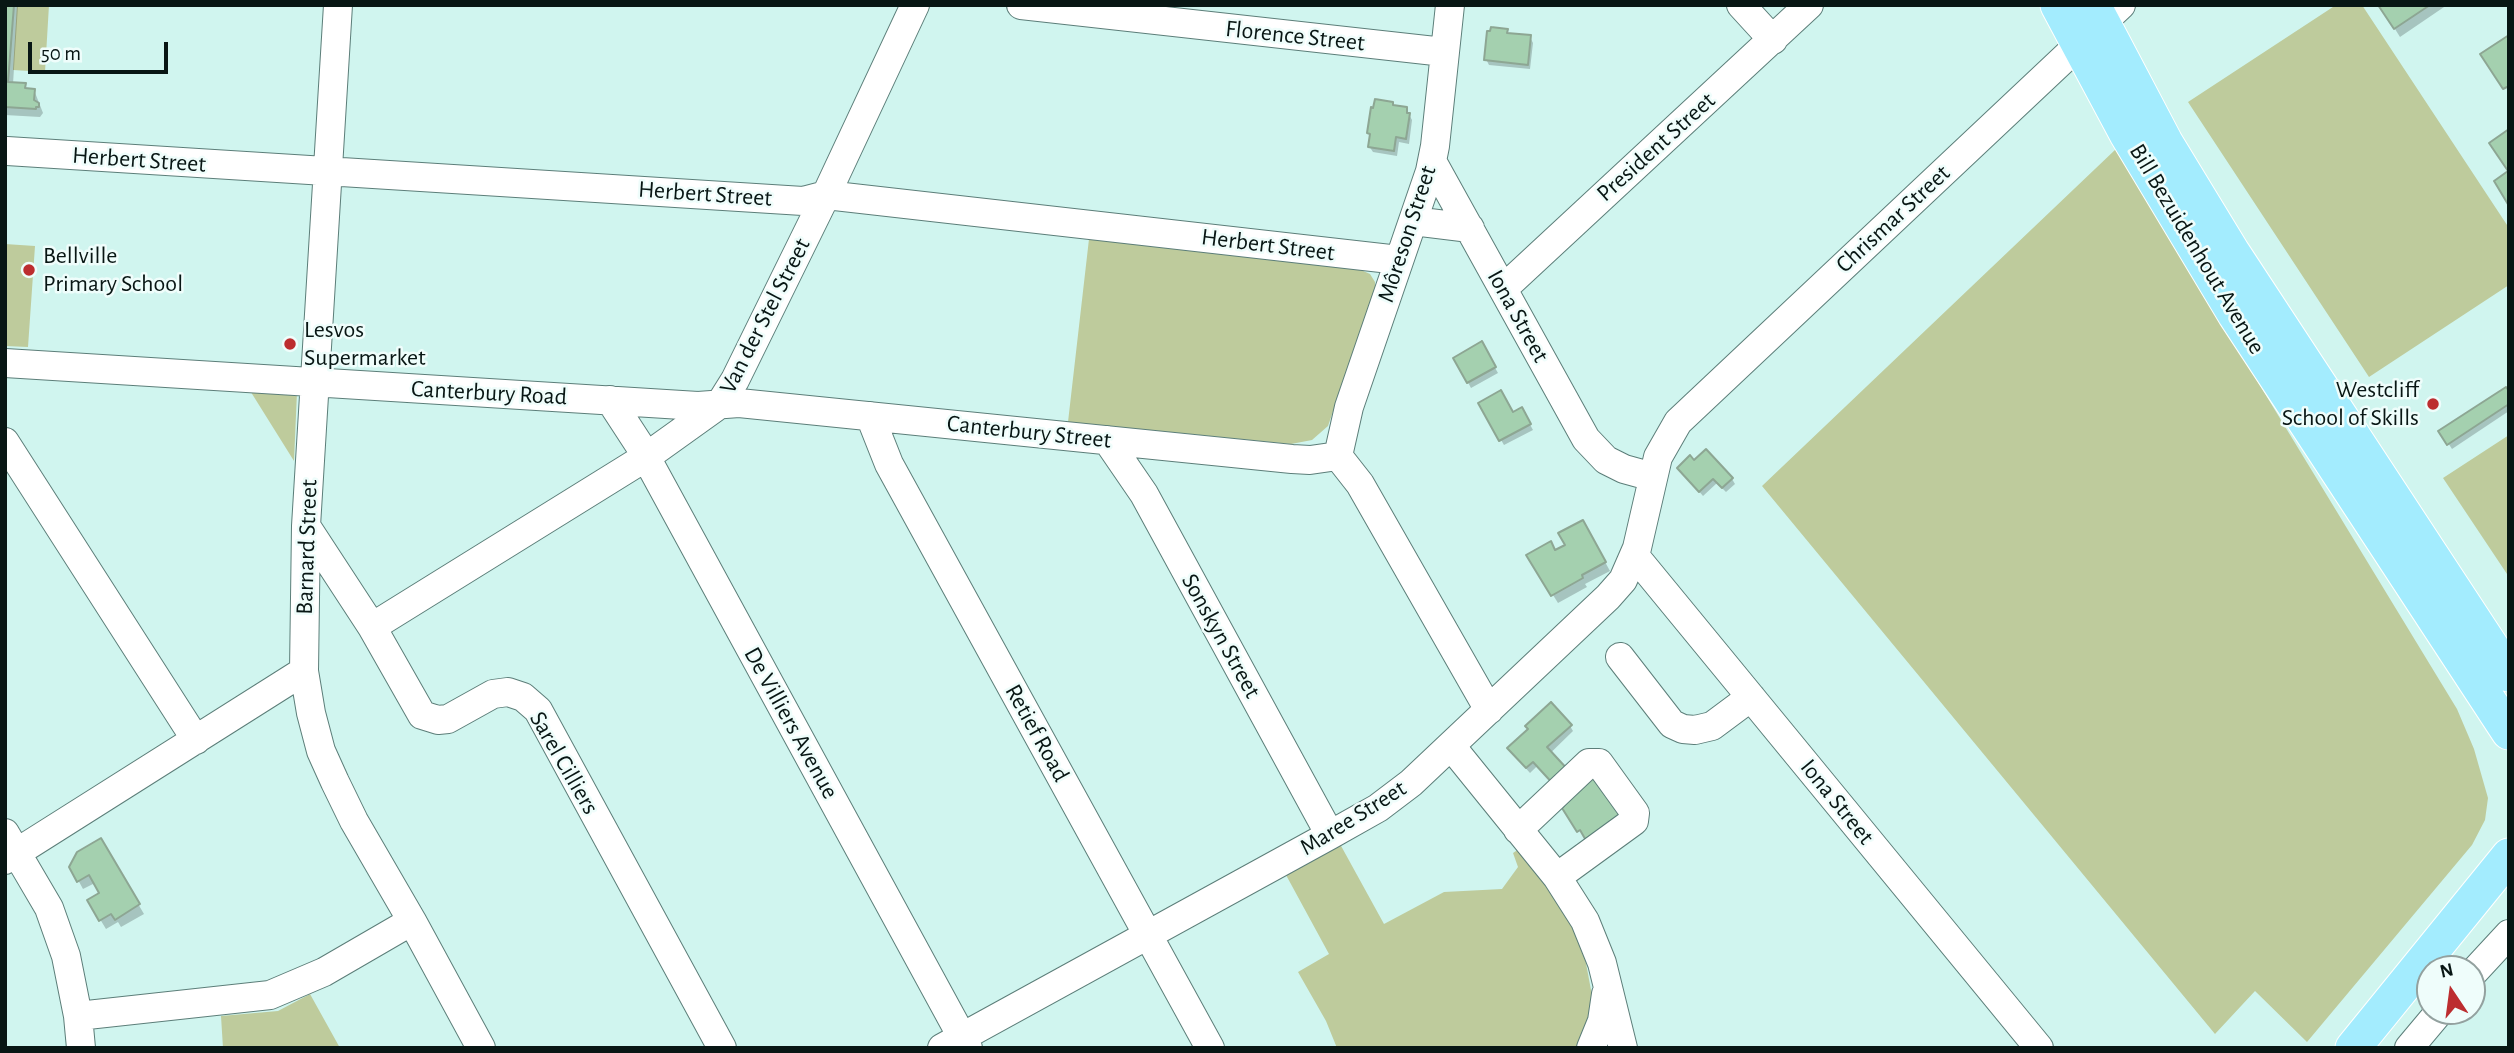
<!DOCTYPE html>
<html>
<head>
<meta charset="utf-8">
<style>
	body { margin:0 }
	#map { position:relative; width:2514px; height:1053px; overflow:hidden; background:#d0f5ef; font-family:"Alegreya Sans",sans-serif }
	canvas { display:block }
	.frame { position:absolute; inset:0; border:7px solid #081614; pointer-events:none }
	.north { position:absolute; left:2416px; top:955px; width:70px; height:70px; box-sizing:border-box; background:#effdfb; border:2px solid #93a19f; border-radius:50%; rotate:347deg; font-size:19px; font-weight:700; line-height:28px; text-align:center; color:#081614 }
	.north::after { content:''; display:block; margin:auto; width:24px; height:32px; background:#bc2d2f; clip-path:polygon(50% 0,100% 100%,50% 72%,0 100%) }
	.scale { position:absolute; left:28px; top:42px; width:140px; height:32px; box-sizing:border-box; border:4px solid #081614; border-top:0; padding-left:9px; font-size:21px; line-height:24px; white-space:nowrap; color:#081614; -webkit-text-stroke:5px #effdfb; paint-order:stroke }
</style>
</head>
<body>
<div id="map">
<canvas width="2514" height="1053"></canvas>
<div class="frame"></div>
<div class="north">N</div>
<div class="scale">50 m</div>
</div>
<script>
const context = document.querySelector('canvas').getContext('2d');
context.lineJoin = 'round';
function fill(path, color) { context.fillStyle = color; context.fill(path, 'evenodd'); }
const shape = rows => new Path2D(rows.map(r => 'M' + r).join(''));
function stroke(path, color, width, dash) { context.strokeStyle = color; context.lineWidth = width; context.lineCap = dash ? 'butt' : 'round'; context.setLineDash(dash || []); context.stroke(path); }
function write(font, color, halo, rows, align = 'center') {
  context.font = font + ' "Alegreya Sans",sans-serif'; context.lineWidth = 5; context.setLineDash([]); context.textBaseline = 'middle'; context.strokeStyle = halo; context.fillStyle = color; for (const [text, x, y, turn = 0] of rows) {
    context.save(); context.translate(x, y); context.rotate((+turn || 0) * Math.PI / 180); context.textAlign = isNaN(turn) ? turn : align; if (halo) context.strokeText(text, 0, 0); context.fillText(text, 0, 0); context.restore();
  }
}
fill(shape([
	[17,5,49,5,45,72,13,70],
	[2336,5,2362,5,2509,228,2509,285,2369,377,2188,102],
	[2116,149,2457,709,2474,749,2488,798,2485,820,2472,845,2307,1042,2255,991,2215,1034,1762,486],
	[1089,239,1361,270,1370,274,1375,282,1375,288,1328,426,1312,440,1291,444,1068,422],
	[5,244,35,246,28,347,5,346],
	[249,389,297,392,294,461],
	[2509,435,2509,577,2443,478],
	[1340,844,1384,924,1444,892,1502,889,1518,867,1513,853,1522,847,1573,927,1585,958,1594,1006,1590,1026,1577,1048,1337,1048,1326,1021,1298,972,1329,954,1286,875],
	[310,994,340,1048,223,1048,221,1016,278,1011]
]), '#becb9c');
fill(shape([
	[5,5,18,5,13,84,25,85,28,90,34,90,43,113,40,117,5,115],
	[2380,5,2447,5,2400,37],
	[1507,30,1509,35,1530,37,1533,43,1530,69,1489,65,1486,59],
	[1392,103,1395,107,1406,109,1412,120,1409,144,1399,142,1397,156,1373,152,1369,146,1371,137,1369,133],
	[1481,344,1498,373,1471,388,1455,358],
	[2509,395,2509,411,2452,449,2441,432],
	[1480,404,1513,415,1522,410,1533,430,1504,445],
	[1694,463,1732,479,1735,484,1726,492,1717,483,1703,496,1679,468],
	[1583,522,1610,571,1585,584,1587,587,1558,603,1528,555,1555,552,1567,546],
	[1570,726,1573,731,1530,773,1513,754],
	[101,841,144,914,121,927,118,922,106,929,89,901,101,893,95,883,83,889,71,867]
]), '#0003');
const building = shape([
	[5,5,14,5,8,82,26,83,25,88,35,89,34,100,39,103,39,107,36,107,36,109,5,107,5,5],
	[2378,5,2430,5,2394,29,2378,5],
	[1491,27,1508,29,1507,33,1531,35,1528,65,1484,60,1487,31,1490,31,1491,27],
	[2509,35,2509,86,2503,89,2480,54,2509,35],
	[1375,99,1393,102,1393,105,1407,107,1407,113,1410,113,1406,139,1396,137,1394,151,1368,147,1370,134,1367,133,1371,107,1373,108,1375,99],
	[2509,129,2509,206,2494,181,2508,171,2489,143,2509,129],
	[1482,341,1496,367,1467,383,1453,358,1482,341],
	[2506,387,2509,391,2509,404,2447,445,2438,431,2506,387],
	[1501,390,1513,412,1522,407,1531,424,1499,441,1478,403,1501,390],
	[1706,449,1733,478,1722,488,1713,479,1699,492,1677,468,1690,455,1694,460,1706,449],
	[1583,520,1606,562,1582,575,1583,578,1551,596,1526,555,1551,541,1555,550,1565,545,1558,533,1583,520],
	[1551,702,1572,725,1547,747,1570,772,1555,786,1533,762,1526,768,1507,748,1528,729,1525,726,1551,702],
	[1597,770,1628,818,1588,844,1580,830,1577,832,1562,808,1564,806,1558,797,1597,770],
	[101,838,140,904,115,920,111,914,99,921,87,900,99,893,89,875,77,882,69,867,77,852,101,838]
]);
fill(building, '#a4d0af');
stroke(building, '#8da693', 2);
const minor = shape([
	[338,5,306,526,304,671,311,713,321,751,335,782,354,821,412,921,481,1048],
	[1021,5,1444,52],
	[1741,5,1773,40],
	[7,151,803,201,826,195,1399,260],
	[1432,161,1586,439,1606,460,1624,469,1653,477],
	[1413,221,1470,228],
	[1503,289,1809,5],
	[5,363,698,406,739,403,1292,459,1310,460,1338,456],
	[610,400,640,446,968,1048],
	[870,416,889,464,1210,1048],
	[1107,440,1144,494,1330,835],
	[5,442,196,740],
	[1338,456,1349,407,1430,171,1435,146,1450,5],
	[1338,456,1360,484,1489,710],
	[306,526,372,627,422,715,438,720,448,719,493,694,508,692,523,697,538,710,722,1048],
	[1635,556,2039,1048],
	[372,627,646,457,720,404,735,380,826,195,915,5],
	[1620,657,1672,724,1683,729,1695,730,1712,726,1751,697],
	[1451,746,1557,877,1585,921,1602,963,1623,1048],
	[1518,830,1589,763,1599,763,1635,813,1634,821,1557,877],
	[5,833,49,908,66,956,78,1016,81,1048],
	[5,860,304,671],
	[2472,974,2509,934],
	[78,1016,270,995,324,972,412,921],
	[942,1048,1330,835,1378,808,1411,783,1608,597,1623,580,1637,548,1658,457,1678,422,2121,5],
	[1591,1048,1602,1021,1606,994],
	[2409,1048,2440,1011]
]);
const major = shape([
	[2058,5,2127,134,2235,314,2509,732],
	[2093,5,2165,142,2232,252,2509,674],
	[2353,1048,2509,856]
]);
stroke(minor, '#5c7e79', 30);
stroke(major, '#fff', 37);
stroke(minor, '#fff', 28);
stroke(major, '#a3ecfe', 35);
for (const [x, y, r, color] of [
	[29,270,7,"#bc2d2f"],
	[290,344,7,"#bc2d2f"],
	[2433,404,7,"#bc2d2f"]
]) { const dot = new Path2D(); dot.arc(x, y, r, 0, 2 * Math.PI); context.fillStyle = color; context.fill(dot); stroke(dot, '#effdfb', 2.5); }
write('24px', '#081614', '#effdfb', [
	["Florence Street",1295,36,6],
	["President Street",1656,147,-42],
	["Herbert Street",139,160,4],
	["Herbert Street",705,194,4],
	["Chrismar Street",1893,219,-43],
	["Môreson Street",1407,234,-72],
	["Herbert Street",1268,245,7],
	["Bill Bezuidenhout Avenue",2197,249,59],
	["Van der Stel Street",765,316,-63],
	["Iona Street",1518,316,61],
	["Canterbury Road",489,393,3],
	["Canterbury Street",1029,432,6],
	["Barnard Street",307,547,-88],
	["Sonskyn Street",1221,636,61],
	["De Villiers Avenue",791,723,61],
	["Retief Road",1037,733,61],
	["Sarel Cilliers",564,763,60],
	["Iona Street",1837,802,51],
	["Maree Street",1353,818,-32]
]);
write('24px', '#081614', '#effdfb', [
	["Bellville",43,256],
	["Primary School",43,284],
	["Lesvos",304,330],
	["Supermarket",304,358],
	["Westcliff",2419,390,"right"],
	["School of Skills",2419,418,"right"]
], 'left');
</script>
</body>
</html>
